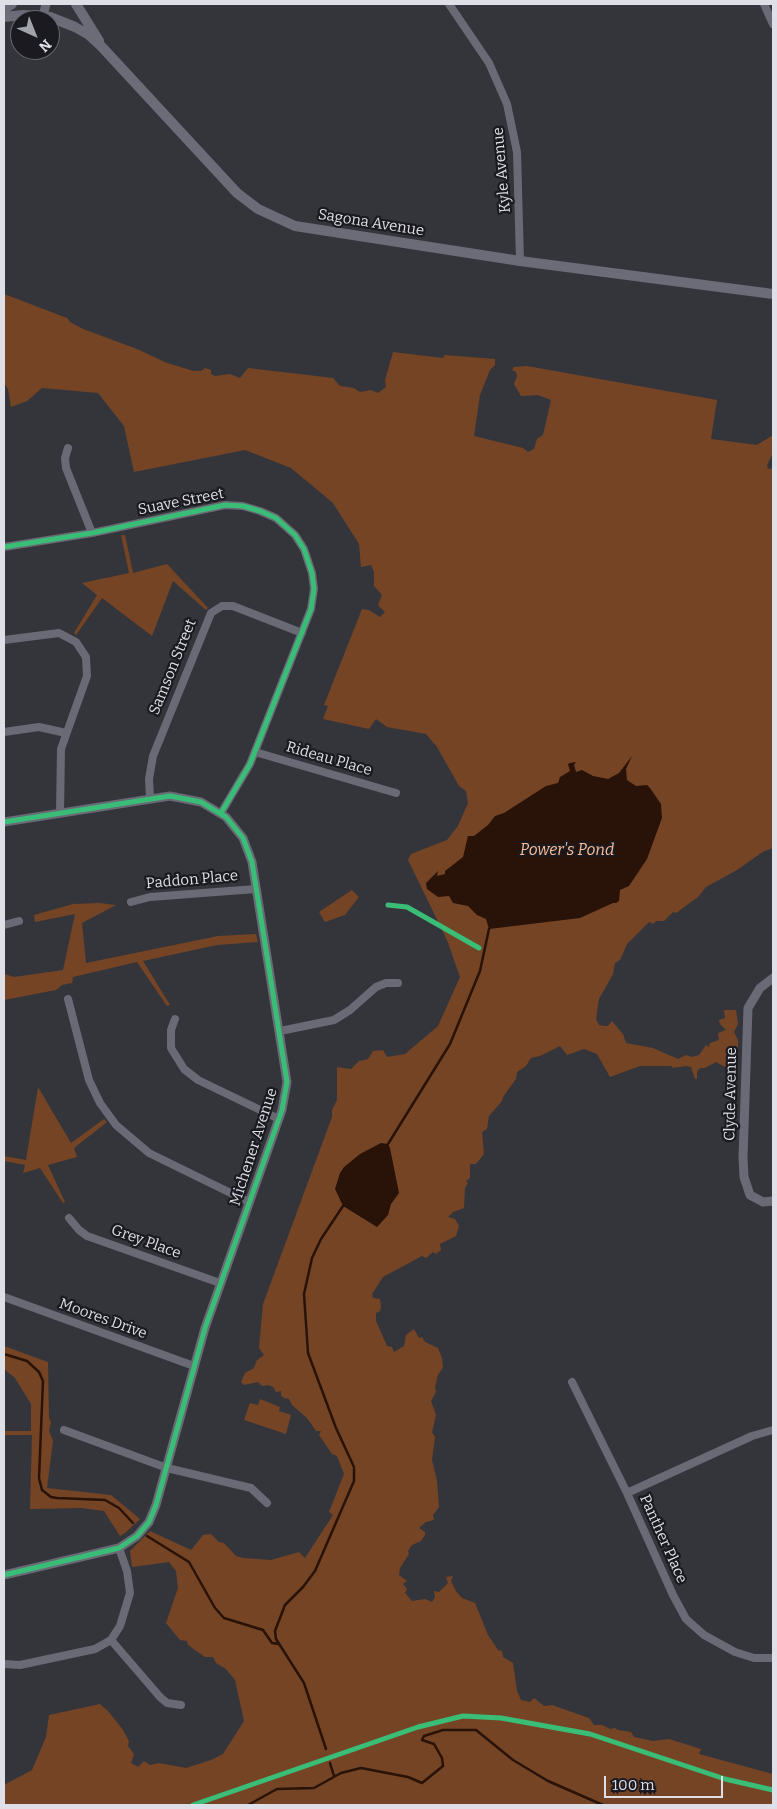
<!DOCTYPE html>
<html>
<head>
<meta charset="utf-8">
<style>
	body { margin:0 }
	#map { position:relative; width:777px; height:1809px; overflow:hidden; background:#34353b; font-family:Bitter,serif }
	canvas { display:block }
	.frame { position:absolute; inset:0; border:5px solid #dedfe7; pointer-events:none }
	.north { position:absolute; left:10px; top:10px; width:50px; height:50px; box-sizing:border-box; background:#1a1a20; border:1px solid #686970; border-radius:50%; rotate:136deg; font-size:14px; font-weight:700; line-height:20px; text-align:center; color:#dedfe7 }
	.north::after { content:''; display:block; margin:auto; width:18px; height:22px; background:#a2a4ab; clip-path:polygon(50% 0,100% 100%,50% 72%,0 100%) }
	.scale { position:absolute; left:604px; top:1776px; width:119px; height:22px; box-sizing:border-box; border:2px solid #dedfe7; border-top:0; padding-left:6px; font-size:15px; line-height:18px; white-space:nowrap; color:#dedfe7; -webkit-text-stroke:4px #1a1a20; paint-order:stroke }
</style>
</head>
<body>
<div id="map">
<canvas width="777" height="1809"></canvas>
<div class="frame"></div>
<div class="north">N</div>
<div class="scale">100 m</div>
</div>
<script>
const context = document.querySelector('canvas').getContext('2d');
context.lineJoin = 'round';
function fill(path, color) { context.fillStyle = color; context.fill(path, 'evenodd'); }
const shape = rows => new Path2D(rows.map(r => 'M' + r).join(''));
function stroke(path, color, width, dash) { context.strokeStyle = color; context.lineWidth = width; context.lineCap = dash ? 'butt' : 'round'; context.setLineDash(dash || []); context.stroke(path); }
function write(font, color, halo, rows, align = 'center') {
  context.font = font + ' Bitter,serif'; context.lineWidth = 4.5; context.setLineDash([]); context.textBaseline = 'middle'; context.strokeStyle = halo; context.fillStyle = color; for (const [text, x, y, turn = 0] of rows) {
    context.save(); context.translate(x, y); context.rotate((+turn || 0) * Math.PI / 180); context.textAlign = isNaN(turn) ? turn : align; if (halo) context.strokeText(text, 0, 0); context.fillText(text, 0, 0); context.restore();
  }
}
fill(shape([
	[4,294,67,318,70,322,83,329,137,349,167,363,194,371,201,371,205,368,211,370,211,374,215,376,230,374,240,378,248,368,333,378,340,386,354,388,360,392,371,390,378,393,386,387,385,380,393,352,443,358,445,355,495,359,495,365,490,370,480,395,474,436,523,448,528,452,534,449,537,439,543,435,551,400,538,395,521,396,514,384,517,376,516,372,512,370,514,367,527,366,717,400,711,439,757,445,773,435,773,453,767,465,768,469,773,468,773,846,771,849,764,851,737,870,706,887,698,897,676,913,673,912,664,921,656,921,653,924,649,922,627,944,620,960,615,963,613,974,599,999,596,1019,599,1025,604,1026,608,1026,612,1021,623,1034,626,1043,653,1048,678,1059,686,1055,692,1057,699,1055,706,1045,709,1047,710,1043,719,1040,718,1033,726,1030,720,1024,719,1020,725,1018,724,1010,736,1010,738,1024,734,1032,738,1040,738,1063,725,1067,716,1062,705,1068,700,1068,697,1072,697,1079,695,1079,691,1067,686,1066,673,1068,671,1066,640,1066,610,1077,597,1054,584,1049,567,1055,560,1046,540,1056,531,1058,526,1066,517,1072,516,1079,503,1097,502,1101,489,1116,487,1129,482,1132,484,1154,476,1164,470,1164,470,1178,466,1181,468,1183,465,1188,464,1208,453,1212,448,1217,455,1219,459,1226,456,1236,440,1244,441,1250,436,1254,433,1252,426,1258,422,1256,383,1277,372,1294,373,1298,380,1299,381,1306,380,1311,376,1313,376,1321,387,1346,392,1347,394,1352,404,1346,406,1335,414,1329,419,1338,422,1337,425,1342,438,1348,442,1358,443,1367,438,1375,435,1387,436,1392,431,1401,436,1415,432,1432,435,1437,432,1460,437,1481,439,1507,433,1515,434,1520,426,1522,419,1528,425,1532,425,1535,421,1541,412,1545,408,1551,409,1554,400,1568,399,1575,407,1581,403,1584,407,1589,405,1593,412,1601,425,1599,432,1602,435,1597,434,1591,439,1592,448,1583,446,1577,453,1576,451,1581,456,1591,462,1598,475,1603,488,1635,498,1650,502,1651,503,1657,513,1663,517,1691,521,1700,530,1702,534,1698,544,1706,552,1705,589,1718,594,1725,602,1725,610,1729,615,1728,618,1730,631,1732,634,1737,653,1741,669,1739,701,1749,699,1754,773,1774,773,1805,4,1805,4,1785,32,1770,46,1737,49,1715,100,1704,108,1711,123,1730,129,1741,128,1746,134,1754,131,1763,138,1767,144,1761,150,1765,159,1763,186,1768,211,1760,223,1754,244,1721,235,1680,226,1669,216,1663,213,1657,205,1657,188,1645,187,1641,180,1640,166,1623,178,1588,176,1571,169,1562,132,1567,130,1551,150,1531,191,1550,203,1535,211,1534,219,1542,224,1543,236,1556,243,1558,271,1560,299,1552,305,1558,333,1515,329,1512,344,1474,337,1456,332,1454,319,1435,321,1431,316,1431,307,1418,292,1405,289,1399,284,1398,281,1395,281,1391,276,1392,273,1387,268,1385,262,1386,258,1382,244,1385,241,1382,245,1373,254,1368,257,1360,264,1355,259,1348,263,1304,332,1117,332,1110,337,1100,337,1067,351,1069,359,1061,368,1059,373,1051,383,1050,387,1057,405,1054,438,1026,460,977,447,940,408,860,411,854,447,840,458,826,468,803,466,791,459,786,437,747,426,734,387,727,376,719,369,729,323,719,328,706,324,705,362,609,369,610,380,617,385,612,378,605,382,595,374,586,374,572,371,565,361,567,359,544,333,503,291,468,245,450,134,472,124,426,98,393,42,388,27,401,11,407,8,389,4,383],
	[121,535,125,535,133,573,167,564,208,608,206,610,173,581,152,636,102,598,76,635,74,633,97,595,82,583,129,573],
	[352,890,359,897,345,915,325,922,319,912],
	[99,903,116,905,82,923,86,963,218,936,256,934,258,942,217,945,143,961,170,1005,167,1006,137,962,73,977,72,983,62,985,56,990,4,1000,4,974,14,977,63,970,75,914,35,922,34,915,73,904],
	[38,1087,71,1143,104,1119,107,1122,74,1148,77,1157,48,1165,65,1202,63,1203,40,1168,23,1173,25,1165,4,1161,4,1156,26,1160],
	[4,1346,48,1362,49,1418,51,1422,49,1431,53,1441,47,1488,111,1495,140,1519,125,1533,120,1536,104,1511,81,1508,30,1509,32,1435,4,1435,4,1431,31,1431,31,1404,15,1378,4,1369],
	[260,1399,280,1407,279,1411,291,1415,286,1434,244,1420,250,1403,258,1405]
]), '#754425');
fill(shape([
	[632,756,626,769,627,780,636,786,647,785,650,788,661,804,662,818,647,859,629,886,620,890,619,901,616,903,613,903,580,918,489,929,486,919,477,915,468,906,453,903,449,896,438,897,427,889,426,883,438,871,437,876,445,874,445,871,463,857,468,836,474,836,488,825,495,816,504,813,546,786,558,783,560,777,570,771,568,764,570,763,576,762,574,765,576,772,582,770,593,776,608,779,619,773],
	[381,1143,388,1144,390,1148,399,1193,391,1204,388,1215,377,1227,343,1206,335,1189,340,1173,344,1167,360,1154]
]), '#291207');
stroke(shape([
	[388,1144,450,1044,480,971,489,929],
	[4,1354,27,1361,39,1372,43,1381,39,1478,42,1490,51,1497,57,1498,105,1500,119,1508,133,1523],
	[147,1536,189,1562,215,1608,224,1618,263,1630,272,1643,279,1644],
	[326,1749,304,1683,276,1639,275,1631,285,1605,303,1587,315,1571,354,1481,354,1467,336,1428,308,1353,304,1294,312,1258,321,1239,343,1206],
	[330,1763,334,1776],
	[248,1805,277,1789,314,1788,341,1773,361,1768,408,1777,422,1783,443,1766,442,1758,434,1744,422,1740,424,1736,443,1730,476,1730,513,1760,548,1781,603,1805]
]), '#291207', 2.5);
stroke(shape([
	[449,4,489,63,507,104,517,152,520,261],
	[764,4,773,24],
	[68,448,65,458,66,468,92,533],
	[4,547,92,533,225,505,243,506,260,511,276,518,295,535,304,549,312,573,314,589,311,609,250,764,221,813],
	[4,640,59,633,76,642,86,657,87,676,61,749,60,813],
	[4,732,39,727,66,733],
	[255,752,396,793],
	[150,798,149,779,153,756,211,613,222,606,233,606,302,633],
	[131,902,150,897,256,889],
	[4,925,19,921],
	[68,999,89,1080,100,1103,116,1125,149,1153,249,1202],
	[175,1019,171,1030,171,1048,184,1069,198,1080,279,1119],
	[280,1031,334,1020,350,1010,376,987,386,983,398,983],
	[69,1218,79,1230,87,1236,220,1283],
	[4,1297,194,1366],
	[572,1382,627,1493,673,1595,686,1619,704,1635,735,1652,754,1658,773,1658],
	[64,1430,167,1468,251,1488,267,1503],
	[627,1493,752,1436,773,1430],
	[111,1640,160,1697,167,1703,181,1705],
	[4,1664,20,1665,95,1649,111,1640,120,1626,130,1593,127,1571,119,1548]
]), '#696a75', 8);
stroke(shape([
	[43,16,46,4],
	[4,822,170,796,201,802,226,817,243,838,252,862,287,1082,282,1110,205,1328,156,1505,149,1522,137,1536,119,1548,4,1575],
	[773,978,760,988,748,1008,743,1158,744,1177,750,1195,763,1202,773,1201]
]), '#696a75', 9);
stroke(shape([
	[76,4,99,41],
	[4,9,12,4],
	[4,17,23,15,50,17,75,27,89,35,101,46,237,193,258,209,295,226,520,261,773,294]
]), '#6b6c78', 10);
stroke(shape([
	[4,547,92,533,225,505,243,506,260,511,276,518,295,535,304,549,312,573,314,589,311,609,250,764,221,813],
	[4,822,170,796,201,802,226,817,243,838,252,862,287,1082,282,1110,205,1328,156,1505,149,1522,137,1536,119,1548,4,1575],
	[388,905,407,907,479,948],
	[193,1805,418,1727,463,1716,501,1718,590,1734,725,1779,773,1790]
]), '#3abd76', 5);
write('15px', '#dedfe7', '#1a1a20', [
	["Kyle Avenue",502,170,-95],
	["Sagona Avenue",371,223,9],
	["Suave Street",181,502,-11],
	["Samson Street",173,667,-68],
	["Rideau Place",329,759,16],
	["Paddon Place",192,880,-5],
	["Clyde Avenue",731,1094,-89],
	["Michener Avenue",254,1147,-72],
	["Grey Place",146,1242,20],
	["Moores Drive",103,1319,20],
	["Panther Place",663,1539,66]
]);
write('italic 16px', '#fcbc96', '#1a1a20', [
	["Power's Pond",567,851]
]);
</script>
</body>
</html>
